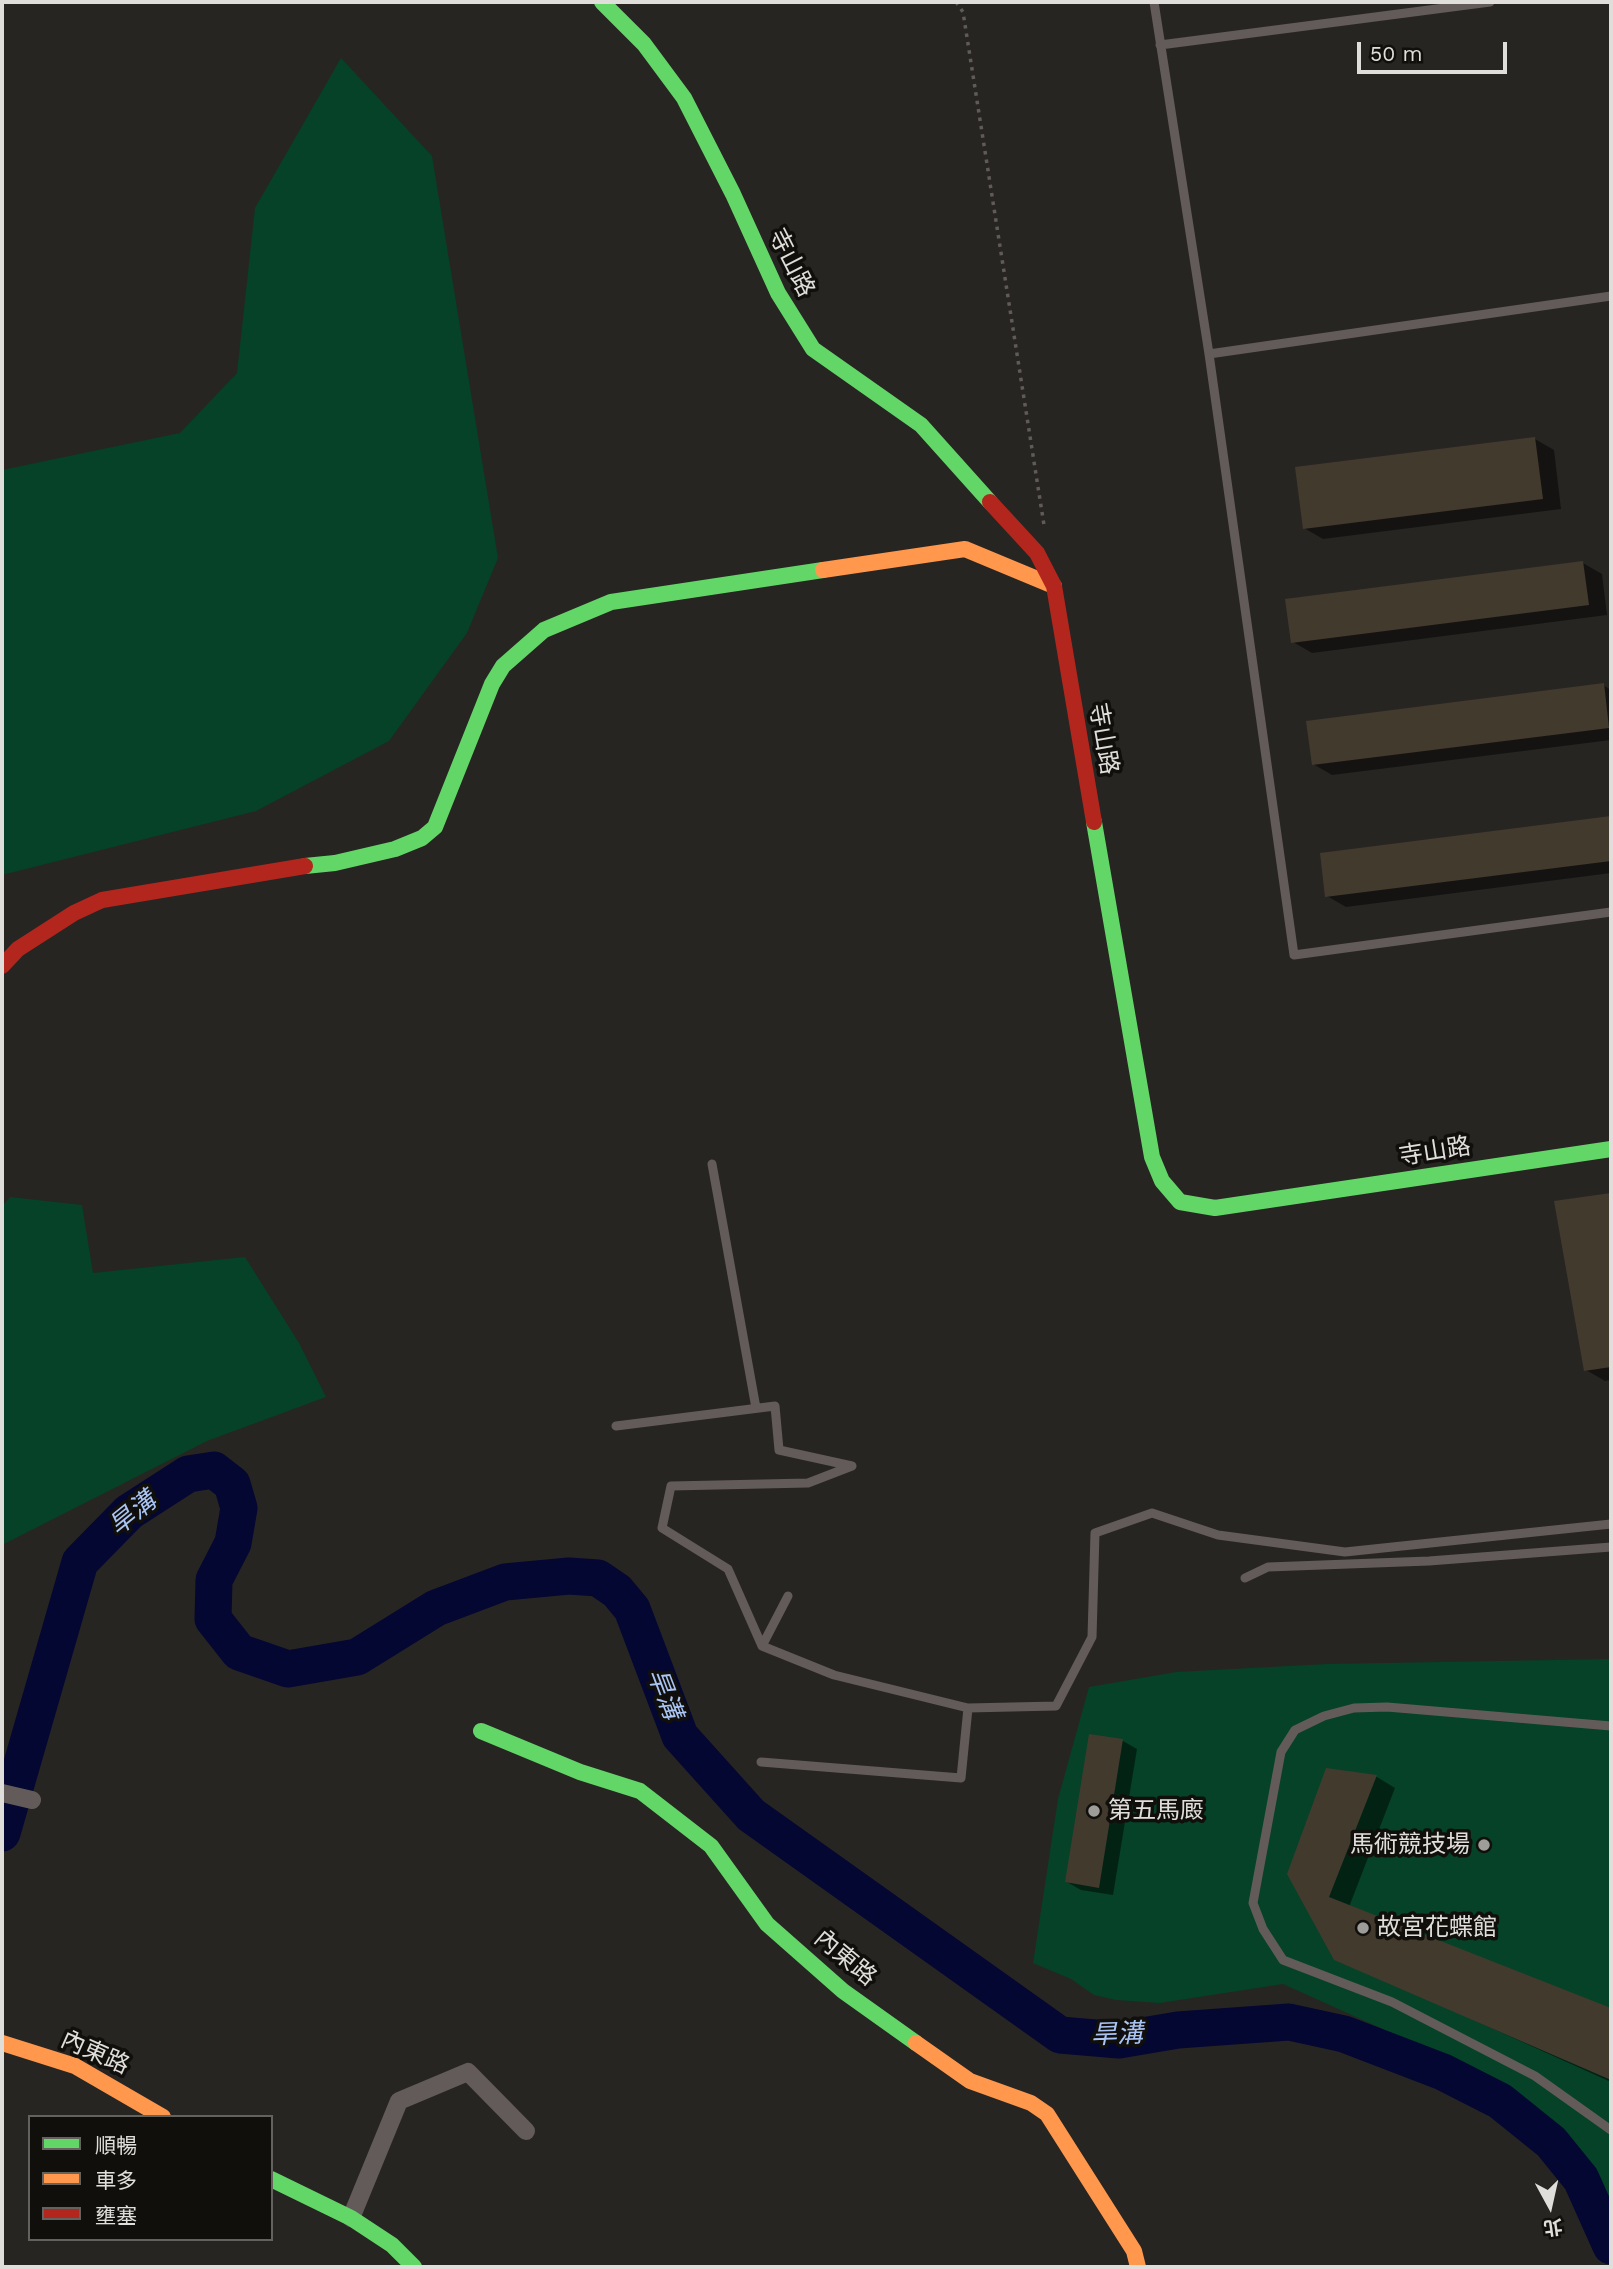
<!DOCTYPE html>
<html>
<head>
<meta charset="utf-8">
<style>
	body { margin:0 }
	#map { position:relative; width:1613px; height:2269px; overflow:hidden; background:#272522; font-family:"Work Sans","Noto Sans TC",sans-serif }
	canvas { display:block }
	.frame { position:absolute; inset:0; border:4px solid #e0deda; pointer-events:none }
	.legend { position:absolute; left:28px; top:2115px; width:245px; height:126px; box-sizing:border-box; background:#100f0c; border:2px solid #63625e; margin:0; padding:9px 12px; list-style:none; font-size:21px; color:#e0deda }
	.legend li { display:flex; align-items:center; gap:14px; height:35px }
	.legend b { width:35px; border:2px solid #63625e }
	.north { position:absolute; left:1515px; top:2171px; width:70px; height:70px; -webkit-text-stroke:5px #100f0c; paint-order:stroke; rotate:172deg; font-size:19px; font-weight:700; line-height:28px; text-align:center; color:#e0deda }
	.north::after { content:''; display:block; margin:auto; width:24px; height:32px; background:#e0deda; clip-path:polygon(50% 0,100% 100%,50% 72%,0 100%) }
	.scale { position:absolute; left:1357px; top:42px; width:150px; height:32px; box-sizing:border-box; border:4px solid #e0deda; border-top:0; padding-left:9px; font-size:21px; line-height:24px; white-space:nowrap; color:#e0deda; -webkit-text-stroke:5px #100f0c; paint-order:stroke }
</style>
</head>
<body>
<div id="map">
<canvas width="1613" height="2269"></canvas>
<div class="frame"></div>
<ul class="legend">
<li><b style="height:9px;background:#63d668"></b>順暢</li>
<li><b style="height:9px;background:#ff974d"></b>車多</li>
<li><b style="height:9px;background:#b3261e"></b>壅塞</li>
</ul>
<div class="north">北</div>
<div class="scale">50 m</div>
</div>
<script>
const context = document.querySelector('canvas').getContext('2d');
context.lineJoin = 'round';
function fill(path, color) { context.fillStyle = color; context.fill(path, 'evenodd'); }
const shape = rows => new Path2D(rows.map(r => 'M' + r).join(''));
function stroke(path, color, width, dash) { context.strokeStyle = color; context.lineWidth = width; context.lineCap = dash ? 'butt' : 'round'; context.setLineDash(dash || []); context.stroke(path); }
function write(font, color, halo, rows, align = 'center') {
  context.font = font + ' "Work Sans","Noto Sans TC",sans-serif'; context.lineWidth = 7; context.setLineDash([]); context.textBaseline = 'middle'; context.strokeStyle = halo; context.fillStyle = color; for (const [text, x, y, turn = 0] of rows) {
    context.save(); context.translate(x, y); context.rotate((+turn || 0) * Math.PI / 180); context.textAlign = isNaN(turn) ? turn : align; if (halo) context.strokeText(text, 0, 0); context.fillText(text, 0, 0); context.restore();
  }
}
fill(shape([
	[341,58,432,156,498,558,467,633,389,741,256,811,2,875,2,470,180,433,237,373,255,208],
	[10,1197,82,1205,93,1273,245,1257,299,1343,326,1397,207,1441,2,1545,2,1206],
	[1611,1659,1611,2201,1595,2169,1564,2135,1515,2097,1467,2067,1283,1984,1160,2003,1116,2000,1094,1995,1071,1979,1033,1963,1058,1799,1089,1687,1176,1672,1327,1664]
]), '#054227');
fill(shape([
	[1535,439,1554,450,1561,509,1323,539,1304,528],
	[1583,563,1602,574,1607,615,1312,653,1293,642],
	[1603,685,1611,690,1611,740,1332,775,1313,764],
	[1611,817,1611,873,1346,907,1327,896,1322,854],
	[1611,1194,1611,1380,1605,1381,1586,1370,1556,1202],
	[1090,1736,1123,1741,1137,1749,1113,1895,1081,1890,1067,1882],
	[1328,1770,1377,1777,1395,1788,1349,1907,1611,2010,1611,2082,1336,1958,1289,1874]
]), '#0007');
stroke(shape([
	[2,1833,80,1562,129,1512,188,1474,214,1470,232,1484,239,1508,233,1543,214,1580,213,1619,239,1652,288,1669,357,1657,436,1608,505,1582,569,1576,598,1578,617,1591,632,1609,680,1736,751,1815,1060,2035,1119,2040,1178,2030,1289,2022,1344,2034,1443,2072,1500,2101,1551,2142,1581,2179,1611,2246]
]), '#040732', 37);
fill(shape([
	[1535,437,1543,499,1303,529,1295,467],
	[1583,561,1589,605,1291,643,1285,599],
	[1604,683,1609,728,1312,765,1306,721],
	[1611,816,1611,861,1325,897,1320,853],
	[1611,1193,1611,1367,1584,1371,1554,1201],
	[1089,1734,1123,1739,1099,1888,1065,1882],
	[1326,1768,1377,1775,1329,1897,1611,2008,1611,2080,1334,1960,1287,1874]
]), '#433a2e');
stroke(shape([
	[956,2,963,12,1044,525]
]), '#605b58', 3.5, [3.5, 5]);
stroke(shape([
	[1154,2,1209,354,1294,955,1611,912],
	[1160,45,1490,2],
	[1209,354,1611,296],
	[712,1164,756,1408],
	[616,1426,775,1406,779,1450,852,1466,808,1483,671,1486,662,1528,728,1569,762,1646,834,1675,968,1708,1056,1706,1092,1637,1095,1533,1152,1513,1218,1535,1345,1552,1611,1524],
	[1245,1578,1268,1567,1429,1561,1611,1547],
	[762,1646,788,1596],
	[1611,1726,1387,1707,1354,1708,1324,1716,1295,1730,1281,1752,1253,1903,1263,1929,1283,1960,1392,2002,1535,2076,1611,2130],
	[761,1762,961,1778,968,1708]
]), '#635b59', 9);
stroke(shape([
	[2,1793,32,1800],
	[351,2218,399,2101,468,2072,526,2131]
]), '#635b59', 18);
stroke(shape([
	[602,2,644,44,684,98,733,194,778,293,813,349,921,425,990,502],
	[1094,822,1152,1157,1162,1181,1180,1202,1215,1208,1611,1149],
	[305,866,335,863,395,849,422,838,435,827,492,684,503,666,544,630,611,602,823,570],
	[481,1731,580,1772,640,1791,711,1846,767,1924,843,1991,916,2043],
	[271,2179,351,2218,392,2245,414,2267]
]), '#63d668', 16);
stroke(shape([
	[823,570,965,549,1054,586],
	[2,2043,75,2066,163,2117],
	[916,2043,970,2081,1031,2103,1047,2114,1134,2251,1138,2267]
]), '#ff974d', 16);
stroke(shape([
	[990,502,1037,553,1054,586,1094,822],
	[2,966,18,949,74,913,102,900,305,866]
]), '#b3261e', 16);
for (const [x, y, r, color] of [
	[1094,1811,7,"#9f9d9a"],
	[1484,1845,7,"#9f9d9a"],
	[1363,1928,7,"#9f9d9a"]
]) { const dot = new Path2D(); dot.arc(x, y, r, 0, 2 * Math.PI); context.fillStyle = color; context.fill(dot); stroke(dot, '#100f0c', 2.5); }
write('24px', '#e0deda', '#100f0c', [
	["寺山路",791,263,63],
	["寺山路",1103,739,80],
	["寺山路",1435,1152,-9],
	["內東路",845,1958,40],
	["內東路",95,2053,24]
]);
write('24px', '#e0deda', '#100f0c', [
	["第五馬廄",1108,1811],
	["馬術競技場",1470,1845,"right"],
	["故宮花蝶館",1377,1928]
], 'left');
write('italic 26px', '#aac4f4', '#100f0c', [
	["旱溝",133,1514,-39],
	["旱溝",664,1694,69],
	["旱溝",1117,2035,-2]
]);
</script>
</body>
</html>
